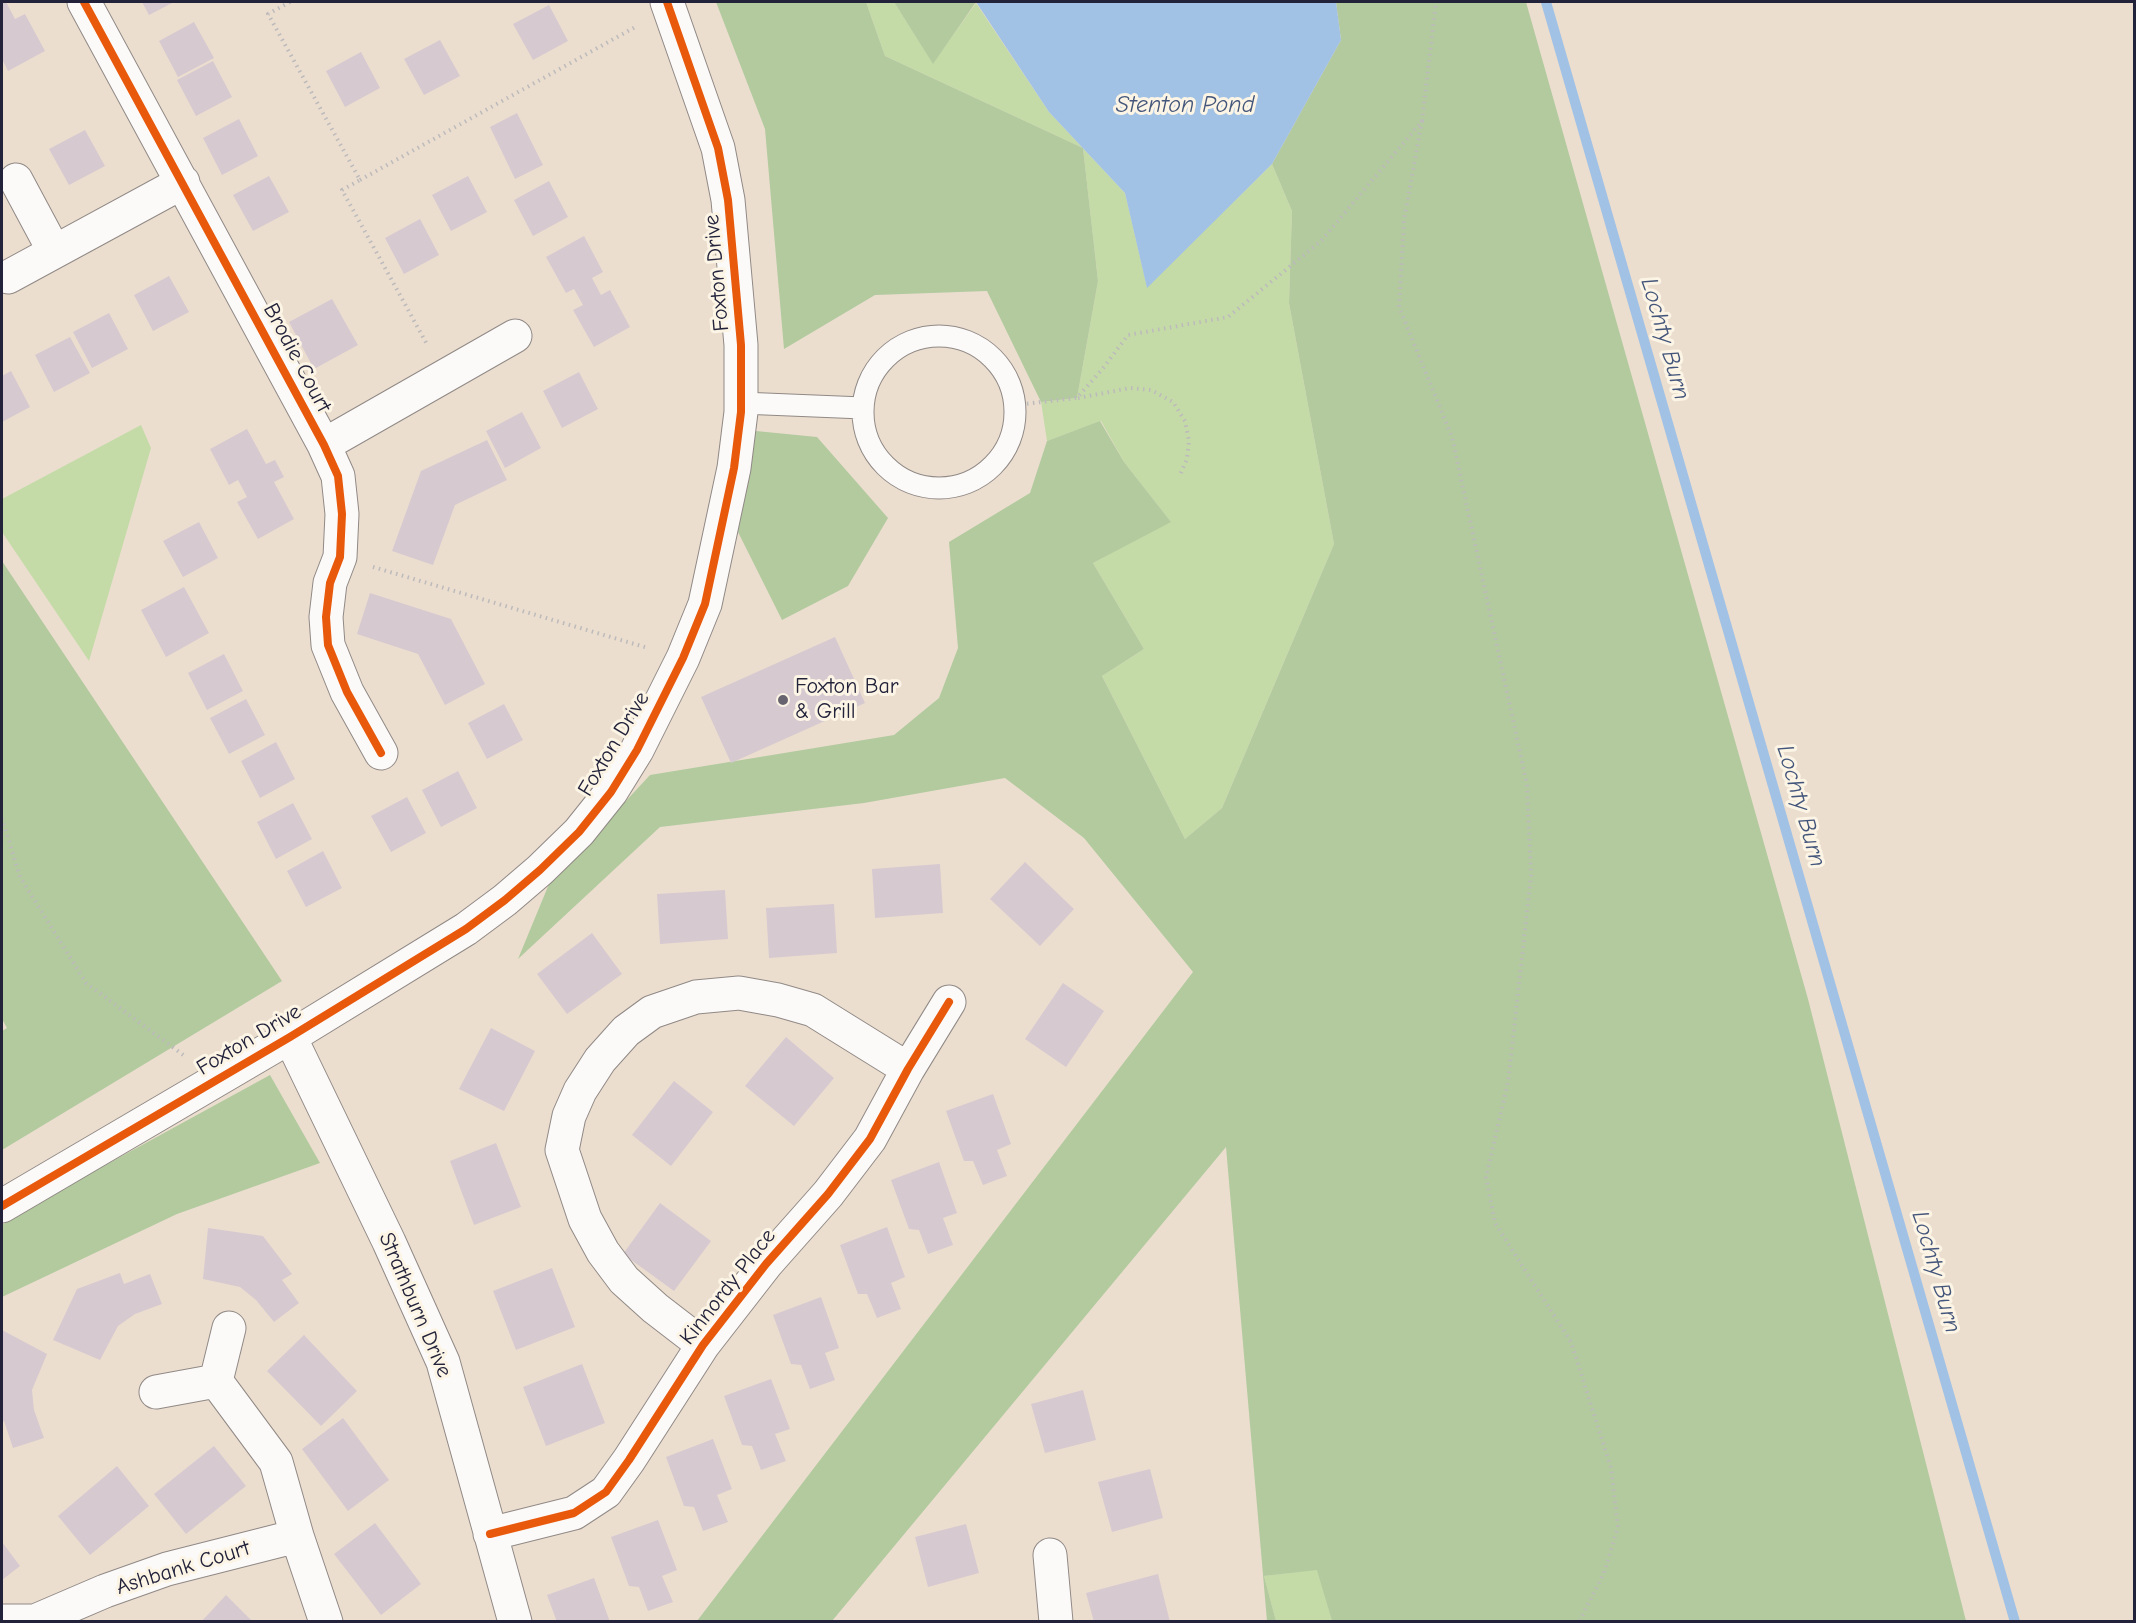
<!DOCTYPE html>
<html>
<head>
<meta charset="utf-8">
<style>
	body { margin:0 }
	#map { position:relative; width:2136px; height:1623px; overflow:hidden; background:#ebdecf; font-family:"Comic Neue",sans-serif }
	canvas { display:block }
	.frame { position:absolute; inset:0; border:3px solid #22223b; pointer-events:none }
</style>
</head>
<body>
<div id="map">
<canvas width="2136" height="1623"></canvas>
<div class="frame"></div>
</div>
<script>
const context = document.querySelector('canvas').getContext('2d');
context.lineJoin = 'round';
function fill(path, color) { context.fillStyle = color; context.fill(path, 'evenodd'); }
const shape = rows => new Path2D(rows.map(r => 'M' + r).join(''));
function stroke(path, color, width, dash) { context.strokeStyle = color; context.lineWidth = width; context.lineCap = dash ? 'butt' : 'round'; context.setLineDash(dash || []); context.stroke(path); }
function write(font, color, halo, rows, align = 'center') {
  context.font = font + ' "Comic Neue",sans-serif'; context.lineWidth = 6; context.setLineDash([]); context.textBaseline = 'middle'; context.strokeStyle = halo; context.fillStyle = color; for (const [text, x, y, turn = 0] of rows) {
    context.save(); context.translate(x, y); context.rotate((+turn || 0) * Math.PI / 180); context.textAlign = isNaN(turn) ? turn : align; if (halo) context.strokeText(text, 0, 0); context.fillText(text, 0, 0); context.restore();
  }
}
fill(shape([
	[866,2,894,2,933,63,976,3,1049,112,1125,193,1147,287,1272,164,1292,211,1289,303,1334,544,1222,808,1185,839,1102,676,1144,649,1093,563,1170,521,1124,462,1101,421,1047,441,1041,402,1077,398,1098,281,1083,148,885,56],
	[141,425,151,448,89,661,2,532,2,499],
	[1318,1569,1332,1621,1276,1621,1264,1576]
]), '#c4dba8');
fill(shape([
	[716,2,866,2,885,56,1083,148,1098,281,1077,398,1041,402,987,291,875,295,784,349,765,129],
	[894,2,976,2,933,64],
	[1336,2,1526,2,1808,999,1966,1621,1332,1621,1317,1570,1264,1576,1276,1621,1267,1621,1226,1147,832,1621,697,1621,1193,972,1084,838,1005,778,864,803,660,827,518,959,549,884,650,775,894,735,939,698,958,648,949,542,1030,493,1047,441,1100,421,1124,462,1171,522,1093,563,1144,649,1102,676,1185,839,1222,808,1334,544,1289,303,1292,211,1272,164,1341,40],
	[756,431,817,437,888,518,848,586,782,620,738,532],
	[2,561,282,981,2,1150,2,1031,7,1028,2,1019],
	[270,1075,320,1163,177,1214,2,1297,2,1225,58,1191]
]), '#b2ca9e');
fill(shape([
	[976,2,1336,2,1341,40,1272,164,1147,288,1125,193,1049,112]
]), '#a1c1e5');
stroke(shape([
	[1546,2,2015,1622]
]), '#a1c1e5', 10);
fill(shape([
	[2,2,6,2,15,19,25,14,45,51,8,71,2,59],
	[142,2,174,2,149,15],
	[549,5,568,41,533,60,513,24],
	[194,22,214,58,178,77,159,41],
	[440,40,460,76,424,95,404,59],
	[361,52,380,88,345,107,326,71],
	[213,61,232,97,196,116,177,80],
	[517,113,543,165,515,179,490,127],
	[239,119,258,156,222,175,203,138],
	[85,130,105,166,69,185,49,149],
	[269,176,289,212,253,231,233,195],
	[468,176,487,212,451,231,432,195],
	[549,181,568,217,533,236,514,200],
	[420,219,439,255,404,274,385,238],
	[584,236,603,272,592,278,601,295,610,290,630,327,594,347,573,310,583,305,574,289,566,293,546,257],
	[169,276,189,312,153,331,134,295],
	[332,299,358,345,314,369,289,322],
	[109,313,128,349,92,368,73,332],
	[70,337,90,373,54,392,35,355],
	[11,371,30,407,2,422,2,376],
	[579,372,598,409,562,428,543,391],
	[522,412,541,448,505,468,486,431],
	[247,429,266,464,275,460,284,477,274,482,294,519,258,539,237,502,247,497,238,480,229,485,210,449],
	[487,440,507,480,455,505,433,565,392,551,421,471],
	[199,522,218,558,183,577,163,541],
	[184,587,209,633,166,657,141,610],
	[370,593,451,619,485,684,445,705,418,654,357,634],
	[835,637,865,703,731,763,701,697],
	[224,654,243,691,207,710,188,673],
	[246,699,265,735,229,754,210,718],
	[504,704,523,740,487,759,468,723],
	[276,742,295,779,260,798,241,761],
	[458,771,477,808,441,827,422,790],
	[407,797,426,833,391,852,371,816],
	[293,803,312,839,276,859,257,822],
	[323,851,342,888,306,907,287,871],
	[1025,862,1074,909,1040,946,990,899],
	[940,864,943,913,875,918,872,869],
	[725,890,728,939,660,944,657,894],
	[834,904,837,953,769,958,766,908],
	[592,933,622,974,567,1014,537,974],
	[1063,983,1104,1011,1066,1067,1025,1039],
	[491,1028,535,1051,504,1111,459,1089],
	[786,1037,834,1078,794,1126,745,1086],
	[674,1081,713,1112,671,1166,632,1135],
	[993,1094,1011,1144,997,1150,1007,1176,983,1185,973,1161,964,1161,946,1111],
	[496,1143,521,1207,474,1225,450,1161],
	[939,1162,957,1213,943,1218,953,1245,928,1254,919,1230,909,1229,891,1180],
	[660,1203,711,1241,674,1291,623,1254],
	[887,1227,905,1277,891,1283,901,1309,877,1318,867,1294,858,1294,840,1245],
	[208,1228,263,1236,292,1274,282,1280,299,1303,274,1322,256,1300,240,1287,203,1279],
	[552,1268,575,1327,516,1350,493,1291],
	[120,1273,124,1284,150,1274,162,1304,135,1314,118,1326,100,1360,53,1340,77,1289],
	[821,1297,839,1348,825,1353,835,1380,810,1389,801,1365,791,1364,773,1315],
	[2,1330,47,1354,32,1390,34,1410,44,1438,13,1448,4,1421,2,1422],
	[304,1335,357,1391,321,1426,267,1371],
	[582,1364,605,1423,546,1446,523,1387],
	[771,1379,790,1429,775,1434,786,1461,761,1470,752,1446,742,1445,724,1396],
	[1083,1390,1096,1440,1045,1453,1031,1404],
	[343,1418,389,1480,348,1511,302,1449],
	[713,1439,732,1489,717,1495,728,1522,703,1531,694,1507,684,1506,666,1457],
	[214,1446,246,1486,186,1534,154,1494],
	[117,1466,149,1506,90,1555,58,1516],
	[1150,1469,1163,1518,1112,1532,1098,1482],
	[658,1520,677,1570,662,1576,673,1602,648,1611,639,1587,629,1586,611,1537],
	[375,1523,421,1584,381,1615,334,1554],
	[966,1524,979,1573,928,1587,915,1537],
	[2,1542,20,1566,2,1580],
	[1158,1574,1170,1622,1094,1622,1086,1593],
	[594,1578,610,1622,557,1622,547,1595],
	[226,1595,253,1622,201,1622]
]), '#d7c9d0');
const lane = shape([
	'863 412a76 76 0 1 1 152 0a76 76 0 1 1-152 0Z',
	[741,403,863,408]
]);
const street = shape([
	[84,2,324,445,338,476,342,514,340,557,330,583,326,617,328,645,347,692,381,753],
	[16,180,54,251],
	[8,277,183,182],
	[324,445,515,336],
	[290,1037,389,1242,443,1362,515,1622],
	[2,1206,290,1037,466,929,505,900,540,870,579,832,611,792,637,750,683,658,705,604,734,468,741,412,741,345,728,200,718,148,667,2],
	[703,1345,655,1308,624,1280,603,1252,585,1219,562,1150,569,1116,580,1091,600,1060,626,1031,652,1012,696,997,739,993,778,1000,813,1010,908,1069],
	[216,1381,276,1462,297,1536,326,1622],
	[156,1392,216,1381,229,1328],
	[490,1534,574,1513,606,1492,629,1460,703,1345,766,1264,828,1194,870,1139,908,1069,949,1002],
	[1050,1555,1056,1622],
	[2,1621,35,1621,105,1591,167,1569,297,1536]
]);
stroke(lane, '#908986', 23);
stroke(street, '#908986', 35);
stroke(shape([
	[290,2,268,14,360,180,342,190,428,346],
	[1422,121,1404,220,1399,307,1452,437,1527,785,1531,876,1508,1082,1486,1177,1495,1223,1571,1342,1611,1468,1618,1527,1604,1573,1579,1622],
	[360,180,637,26],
	[1078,398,1130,388,1151,390,1173,402,1185,421,1189,441,1187,459,1179,477],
	[1015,405,1077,398,1104,367,1128,335,1228,317,1321,241,1422,121,1436,2],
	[373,567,648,648],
	[2,818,20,877,86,983,186,1057]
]), '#bdbabb', 4, [1.5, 4.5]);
stroke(lane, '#fcfaf8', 21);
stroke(street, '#fcfaf8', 33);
stroke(shape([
	[84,2,324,445,338,476,342,514,340,557,330,583,326,617,328,645,347,692,381,753],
	[2,1206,290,1037,466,929,505,900,540,870,579,832,611,792,637,750,683,658,705,604,734,468,741,412,741,345,728,200,718,148,667,2],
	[490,1534,574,1513,606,1492,629,1460,703,1345,766,1264,828,1194,870,1139,908,1069,949,1002]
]), '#e8590c', 8);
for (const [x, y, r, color] of [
	[783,700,6,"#68646f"]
]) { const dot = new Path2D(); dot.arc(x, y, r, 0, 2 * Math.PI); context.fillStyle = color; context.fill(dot); stroke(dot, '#fcf5e5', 2); }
write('22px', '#22223b', '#fcf5e5', [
	["Foxton Drive",717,273,-95],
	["Brodie Court",297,358,62],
	["Foxton Drive",614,744,-59],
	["Foxton Drive",249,1040,-31],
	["Kinnordy Place",728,1287,-52],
	["Strathburn Drive",415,1305,67],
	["Ashbank Court",183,1568,-17]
]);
write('22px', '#22223b', '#fcf5e5', [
	["Foxton Bar",795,687],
	["& Grill",795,712]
], 'left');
write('italic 24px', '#43557a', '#fcf5e5', [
	["Stenton Pond",1185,105],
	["Lochty Burn",1665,339,74],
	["Lochty Burn",1801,806,74],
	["Lochty Burn",1936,1272,74]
]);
</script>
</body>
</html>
